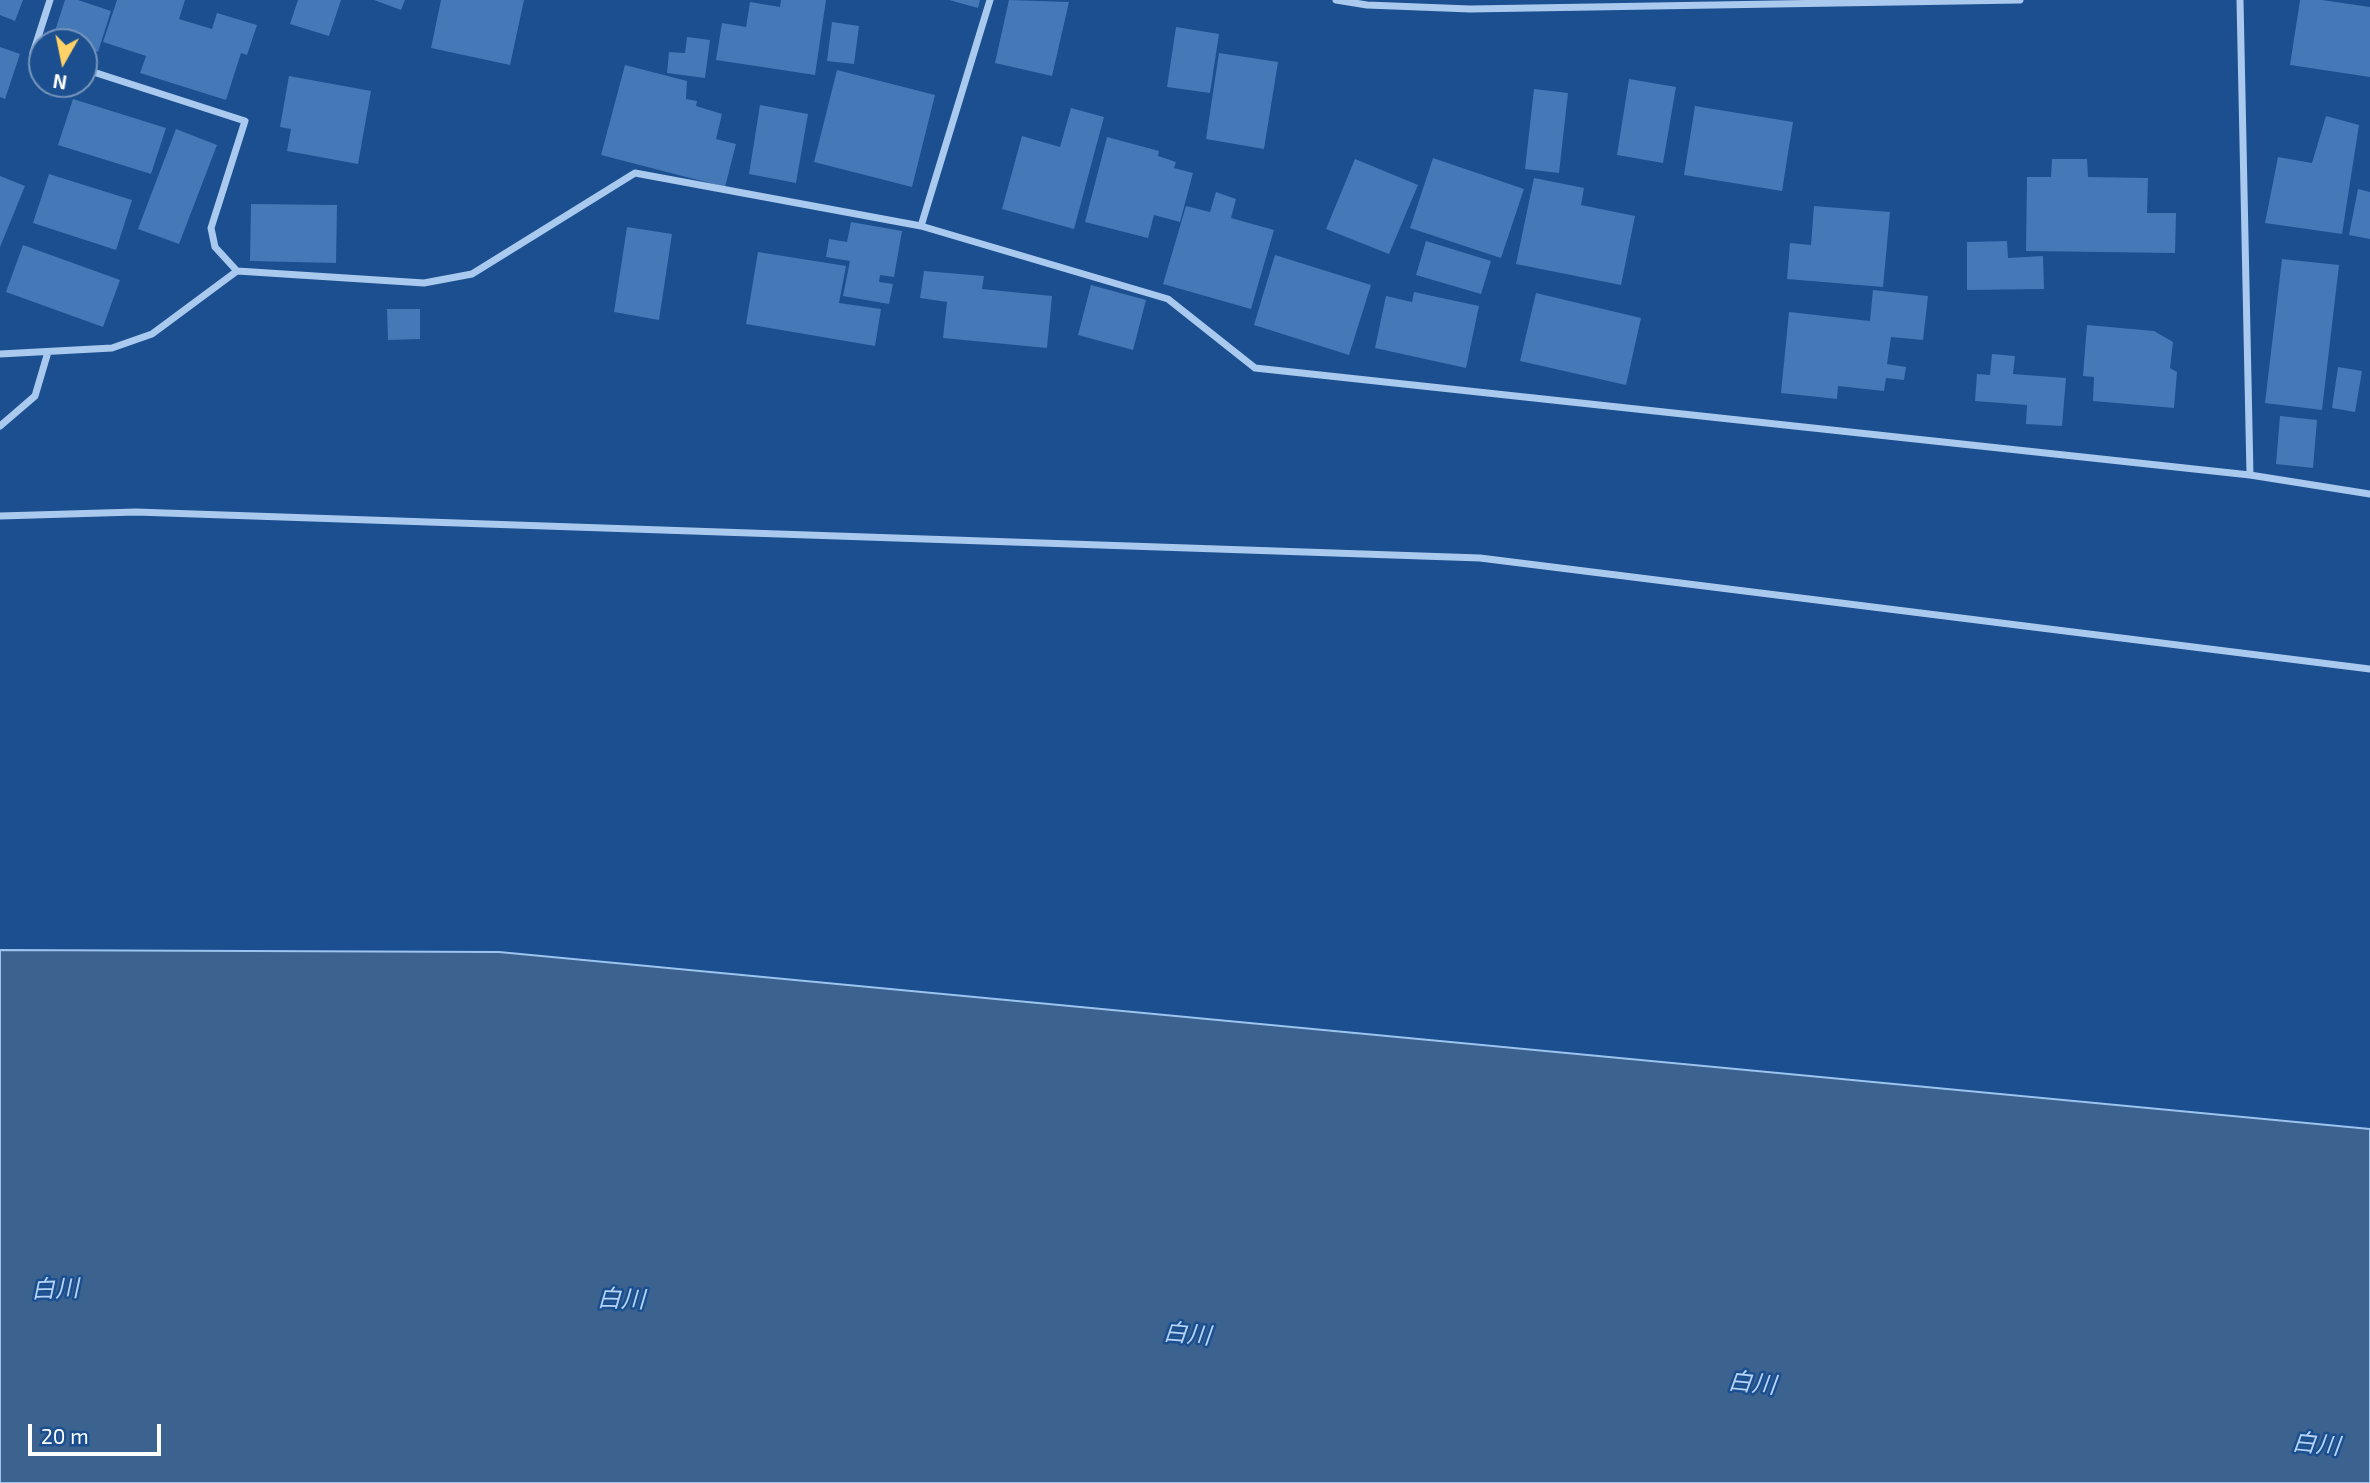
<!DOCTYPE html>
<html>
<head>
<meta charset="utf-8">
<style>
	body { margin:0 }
	#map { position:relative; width:2370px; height:1483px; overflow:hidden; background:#1b4f8f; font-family:"Exo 2",sans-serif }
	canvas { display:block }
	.north { position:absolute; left:28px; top:28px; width:70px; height:70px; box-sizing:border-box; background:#1b4f8f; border:2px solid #7695bc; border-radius:50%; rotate:189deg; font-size:19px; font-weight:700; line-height:28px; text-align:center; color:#fff }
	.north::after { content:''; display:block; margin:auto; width:24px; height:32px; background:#ffd166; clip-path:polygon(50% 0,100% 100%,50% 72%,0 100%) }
	.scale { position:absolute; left:28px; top:1424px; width:133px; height:32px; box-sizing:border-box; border:4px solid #fff; border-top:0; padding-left:9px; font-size:21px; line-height:24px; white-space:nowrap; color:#fff; -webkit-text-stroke:5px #1b4f8f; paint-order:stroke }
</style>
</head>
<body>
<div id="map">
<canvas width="2370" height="1483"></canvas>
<div class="north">N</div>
<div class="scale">20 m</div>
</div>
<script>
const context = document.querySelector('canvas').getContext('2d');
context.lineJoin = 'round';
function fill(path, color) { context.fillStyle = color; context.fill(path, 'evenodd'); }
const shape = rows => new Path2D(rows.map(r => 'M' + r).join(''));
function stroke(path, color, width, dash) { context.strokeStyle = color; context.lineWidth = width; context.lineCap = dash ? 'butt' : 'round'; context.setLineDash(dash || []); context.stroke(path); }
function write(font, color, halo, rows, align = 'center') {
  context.font = font + ' "Exo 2","Noto Sans JP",sans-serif'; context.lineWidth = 5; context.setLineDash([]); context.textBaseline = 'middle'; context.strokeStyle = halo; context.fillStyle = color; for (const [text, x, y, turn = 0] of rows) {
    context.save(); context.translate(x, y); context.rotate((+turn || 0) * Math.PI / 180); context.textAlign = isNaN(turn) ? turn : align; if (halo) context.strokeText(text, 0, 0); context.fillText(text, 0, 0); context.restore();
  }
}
const water = shape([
	[0,950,499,952,2370,1129,2370,1483,0,1483,0,950]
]);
fill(water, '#3c6290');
stroke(water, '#9cc4f0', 2);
fill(shape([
	[0,0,23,0,15,21,0,15],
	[65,0,78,0,111,11,98,52,84,47,84,42,68,42,53,37],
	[117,0,185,0,179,19,212,29,217,13,257,25,247,55,241,53,226,100,140,73,146,56,103,42],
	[298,0,341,0,329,36,290,24],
	[374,0,405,0,401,10],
	[441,0,524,0,510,65,431,48],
	[781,0,826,0,815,75,716,60,722,23,746,27,750,2,780,7],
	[949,0,980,0,978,8],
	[1009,0,1069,2,1052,76,995,63],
	[2300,0,2322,0,2370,7,2370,77,2290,65],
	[832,22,859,26,854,64,827,61],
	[1176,27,1219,34,1210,93,1167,87],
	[687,37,710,40,705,78,667,73,669,52,685,53],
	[0,47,20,54,5,99,0,97],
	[1219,53,1278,62,1264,149,1206,139],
	[625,65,687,81,686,99,697,101,696,106,722,114,716,139,736,144,725,187,601,155],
	[837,70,935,95,912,187,814,162],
	[289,76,371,91,358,164,287,151,291,129,280,127],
	[1629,79,1676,87,1663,163,1617,155],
	[1534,89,1568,93,1559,173,1525,169],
	[73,99,166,128,151,174,58,145],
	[760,105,808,114,796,183,749,174],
	[1695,106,1793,122,1782,191,1684,175],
	[1071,108,1104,117,1074,229,1002,209,1022,136,1060,147],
	[2326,116,2359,125,2342,234,2265,223,2278,157,2312,163],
	[176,129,217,145,179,244,138,229],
	[1107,137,1159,151,1158,156,1176,162,1174,168,1193,173,1180,222,1154,215,1148,238,1085,222],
	[1433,158,1524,189,1501,258,1410,228],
	[1355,159,1418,185,1389,254,1326,229],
	[2052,159,2087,159,2088,177,2148,178,2147,213,2176,213,2175,253,2026,251,2027,177,2051,177],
	[49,174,132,200,116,250,33,223],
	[0,176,25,186,0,247],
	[1534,178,1584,188,1581,205,1635,216,1621,285,1516,264],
	[2358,189,2370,192,2370,239,2349,235],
	[1216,192,1236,199,1231,218,1274,230,1251,309,1163,284,1186,206,1210,212],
	[251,204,337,205,336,263,250,261],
	[1814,206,1890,212,1883,287,1787,279,1790,243,1811,245],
	[851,222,902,231,894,277,880,275,879,282,893,284,889,304,843,296,850,261,826,257,829,239,847,242],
	[627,227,672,234,659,320,614,312],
	[1426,241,1491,261,1481,294,1416,275],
	[2007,241,2008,258,2043,256,2044,289,1967,290,1967,242],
	[23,245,120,280,103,327,6,292],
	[758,252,846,266,839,303,881,309,875,346,746,324],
	[1275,255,1371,285,1349,355,1254,325],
	[2282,259,2339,265,2322,410,2265,403],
	[924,271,984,276,982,289,1052,296,1047,348,943,338,947,302,920,298],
	[1091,285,1146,300,1133,350,1078,335],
	[1873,290,1928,296,1923,340,1891,337,1887,364,1906,367,1904,380,1886,378,1884,391,1838,386,1837,399,1781,393,1789,312,1870,321],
	[1414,292,1479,306,1466,368,1375,348,1386,296,1412,302],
	[1536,293,1641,318,1626,385,1520,361],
	[387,309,420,309,420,339,388,340],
	[2087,325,2154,331,2173,342,2170,368,2177,372,2174,408,2093,401,2094,377,2083,376],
	[1992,354,2015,356,2013,374,2066,378,2062,426,2026,424,2027,405,1975,401,1977,374,1990,375],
	[2338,367,2362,371,2355,412,2332,408],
	[2280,416,2317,420,2313,468,2276,464]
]), '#4478b7');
stroke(shape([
	[1336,0,1367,5,1470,9,2020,0],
	[2240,0,2250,475],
	[42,56,33,53,50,0],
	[84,69,245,121,211,228,215,247,237,271],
	[921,226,1168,299,1255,368,2250,475,2370,494],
	[0,354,112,348,152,334,237,271,424,283,472,274,635,173,921,226,990,0],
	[0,426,35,396,48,352],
	[0,516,136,512,1480,558,2370,669]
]), '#a9c9ee', 7);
write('italic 24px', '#b5d3f5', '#1b4f8f', [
	["白川",55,1289,-2],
	["白川",621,1299,2],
	["白川",1187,1334,5],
	["白川",1752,1383,6],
	["白川",2316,1444,6]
]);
</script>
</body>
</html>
